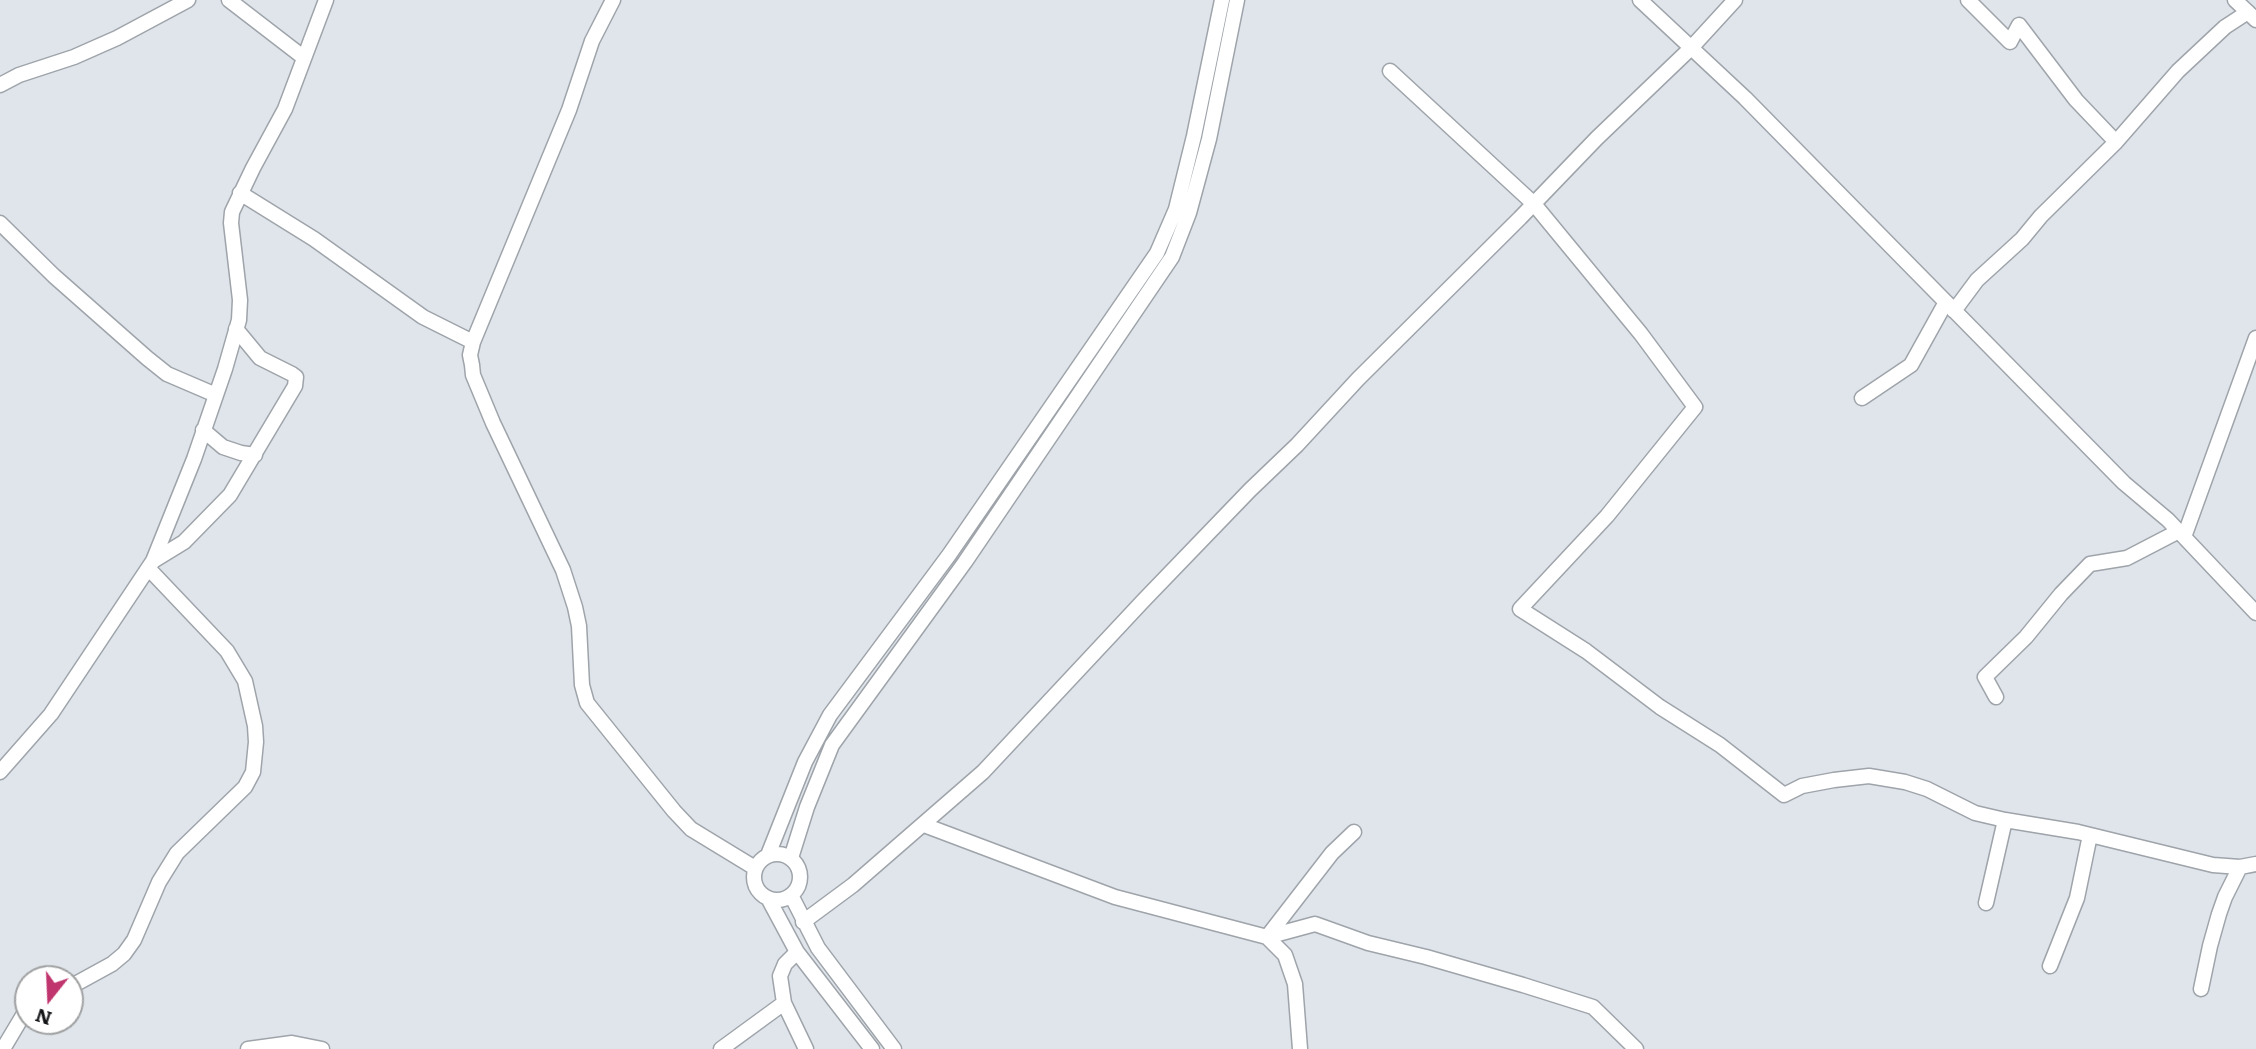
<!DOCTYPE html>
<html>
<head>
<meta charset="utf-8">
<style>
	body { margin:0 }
	#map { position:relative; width:2256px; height:1049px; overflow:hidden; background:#dfe5eb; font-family:Literata,serif }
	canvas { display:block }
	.north { position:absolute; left:14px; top:965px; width:70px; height:70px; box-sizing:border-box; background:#fff; border:2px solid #a0a1a2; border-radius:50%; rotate:198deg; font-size:19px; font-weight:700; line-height:28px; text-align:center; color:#121416 }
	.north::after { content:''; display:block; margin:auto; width:24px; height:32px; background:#c0356d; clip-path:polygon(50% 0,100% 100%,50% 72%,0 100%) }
</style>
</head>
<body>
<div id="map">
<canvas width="2256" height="1049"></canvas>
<div class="north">N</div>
</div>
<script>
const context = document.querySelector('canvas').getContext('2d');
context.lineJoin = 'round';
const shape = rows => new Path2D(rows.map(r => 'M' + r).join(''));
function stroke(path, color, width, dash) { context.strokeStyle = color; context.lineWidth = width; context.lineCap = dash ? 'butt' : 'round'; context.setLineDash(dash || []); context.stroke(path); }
const minor = shape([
	[229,0,303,57],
	[613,0,592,41,569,110,473,342,470,355,472,365,473,375,493,423,563,570,575,607,579,626,582,685,587,703,674,811,691,829,755,868],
	[1640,0,1745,98,2124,483,2168,520,2256,613],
	[1968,0,2010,42,2019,25,2076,100,2116,142],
	[2235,0,2256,20],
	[1390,71,1534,204,1641,334,1695,407,1607,516,1520,609,1586,651,1660,707,1720,745,1784,795,1802,786,1834,780,1869,776,1905,782,1927,789,1975,813,2005,820,2078,832,2213,865,2240,867,2256,864],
	[0,85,19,75,74,57,117,38,188,0],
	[240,193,314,239,423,317,473,342],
	[0,223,54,276,147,358,167,374,216,395],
	[1954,311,1977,280,2022,239,2041,216,2116,142,2178,71,2225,27,2248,12],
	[1862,398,1911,365,1946,302],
	[203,430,223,447,241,453,255,455],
	[2184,537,2256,338],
	[153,561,184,542,230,495,295,386,296,377,292,374,260,358,236,329],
	[1996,697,1985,677,2026,637,2061,594,2090,564,2127,558,2179,531],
	[0,772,51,714,153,561,194,459,225,369,239,320,240,300,231,223,232,212,253,168,285,109,326,0],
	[924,825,1115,897,1267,937,1285,955,1295,984,1300,1049],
	[1354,832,1332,853,1267,937,1315,924,1368,943,1426,957,1523,985,1593,1007,1636,1049],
	'754 877a23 23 0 1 1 46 0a23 23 0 1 1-46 0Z',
	[768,855,805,762,830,715,949,555,1157,253,1176,209,1194,136,1222,0],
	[791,858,807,807,832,745,965,562,1172,257,1189,213,1209,139,1237,0],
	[791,895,818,948,894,1049],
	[768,898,797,952,872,1049],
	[1986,903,2005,820],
	[803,922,853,885,983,772,1143,601,1250,490,1297,445,1358,379,1520,218,1597,138,1691,48,1735,0],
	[797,952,785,964,780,976,784,1003,806,1049],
	[2050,966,2077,898,2090,835],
	[70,987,112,964,124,954,134,940,159,882,177,853,245,787,253,772,256,742,255,726,245,681,227,651,149,569],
	[2201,989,2210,946,2219,914,2225,897,2240,867],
	[3,1049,28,1007],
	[248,1049,292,1043,322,1049],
	[721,1049,784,1003]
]);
stroke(minor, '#9ea4aa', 17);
stroke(minor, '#fff', 14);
</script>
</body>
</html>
